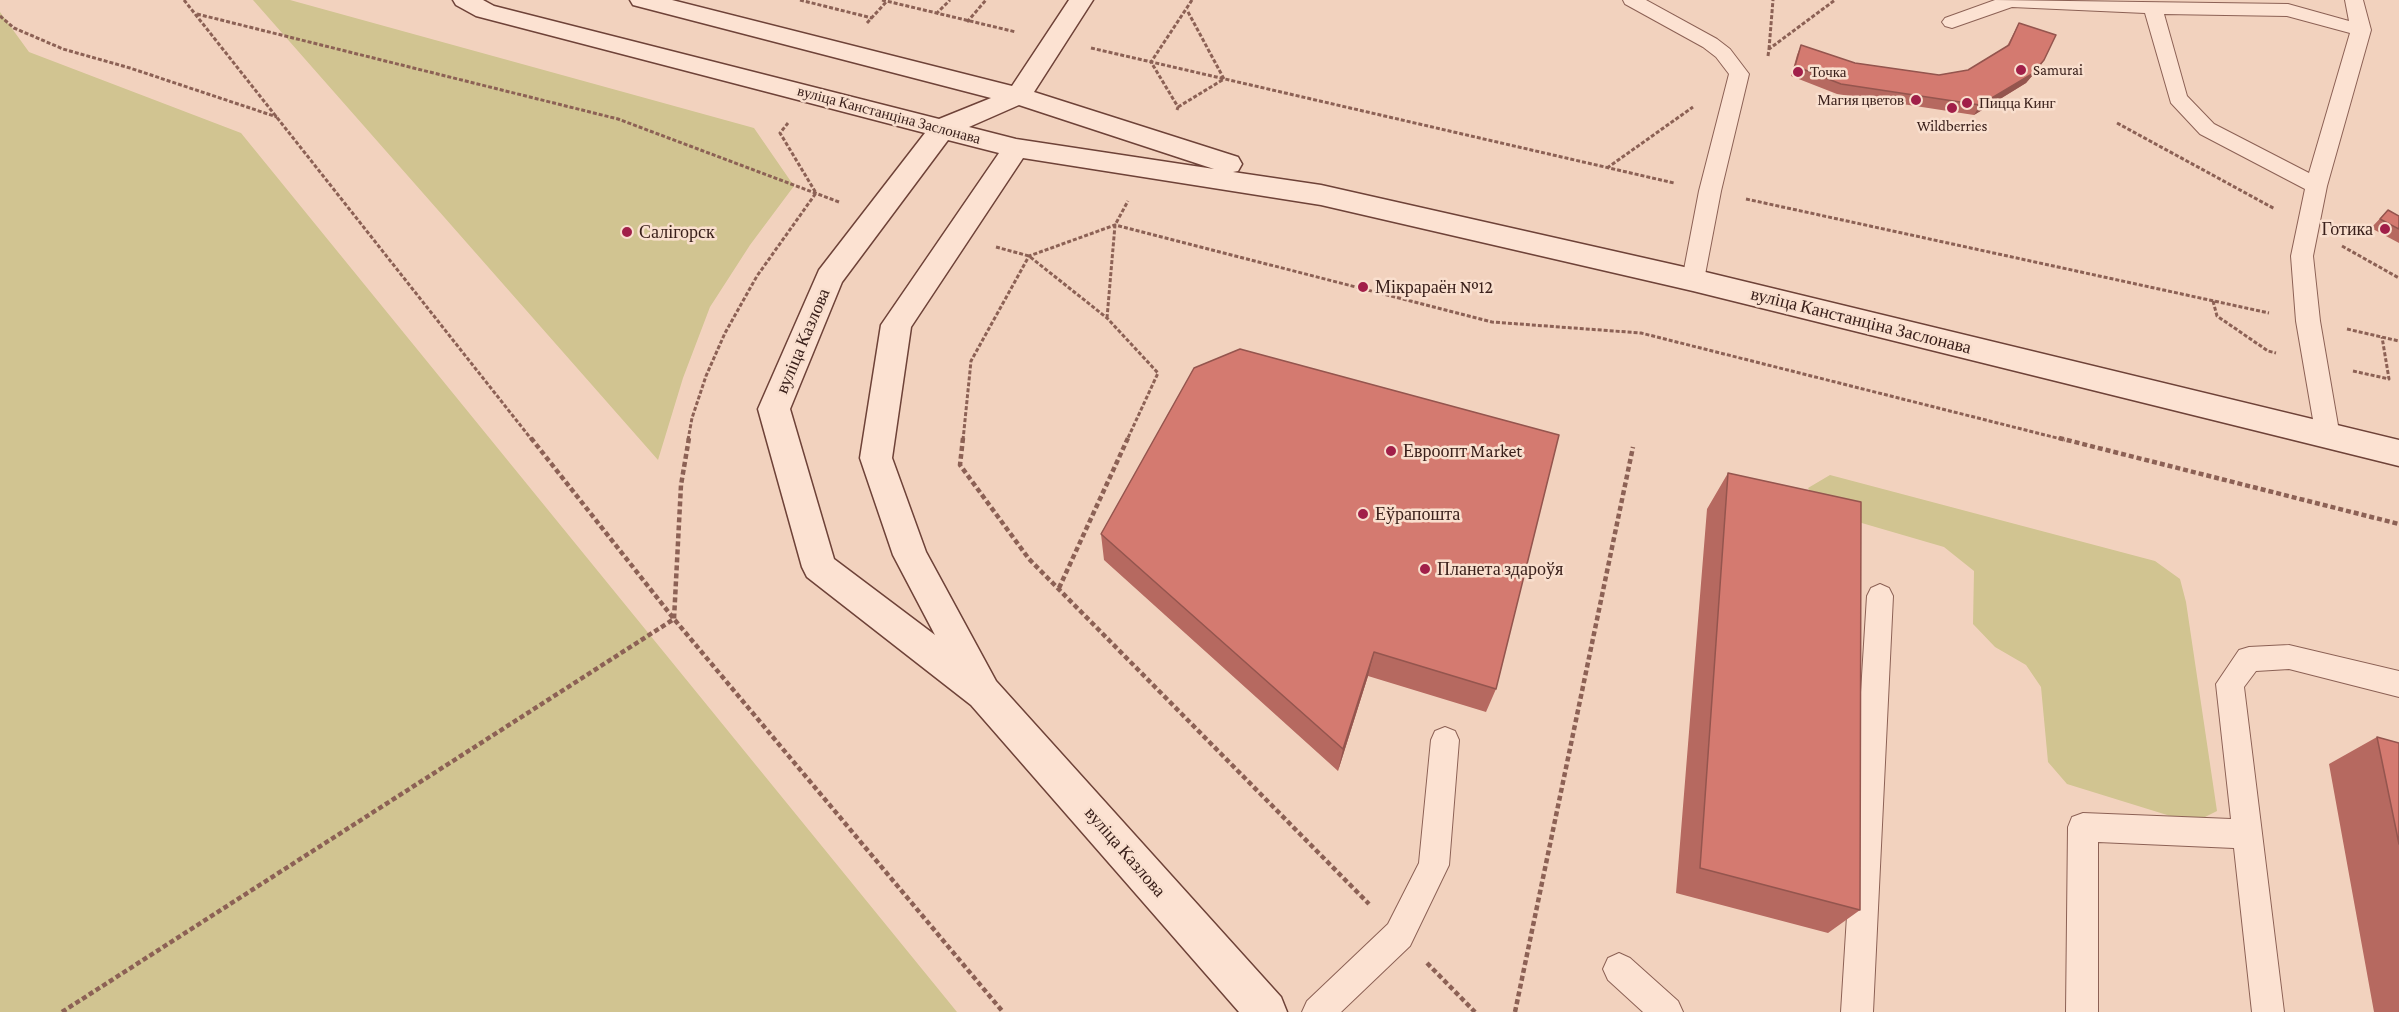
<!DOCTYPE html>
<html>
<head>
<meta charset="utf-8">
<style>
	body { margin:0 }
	canvas { display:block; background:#f2d2be }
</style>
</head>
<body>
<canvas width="2399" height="1012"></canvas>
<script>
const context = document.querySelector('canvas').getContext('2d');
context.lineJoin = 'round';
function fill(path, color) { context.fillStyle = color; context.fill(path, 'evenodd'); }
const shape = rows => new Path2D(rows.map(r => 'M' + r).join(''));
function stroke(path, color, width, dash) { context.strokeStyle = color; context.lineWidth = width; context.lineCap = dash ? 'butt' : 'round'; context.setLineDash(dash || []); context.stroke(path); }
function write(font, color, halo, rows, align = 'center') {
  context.font = font + ' "Crimson Pro",serif'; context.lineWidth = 5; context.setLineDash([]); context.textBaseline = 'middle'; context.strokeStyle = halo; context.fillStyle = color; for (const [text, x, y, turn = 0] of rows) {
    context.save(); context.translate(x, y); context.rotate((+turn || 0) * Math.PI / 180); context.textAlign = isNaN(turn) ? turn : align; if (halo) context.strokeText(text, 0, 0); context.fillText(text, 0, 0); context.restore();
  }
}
fill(shape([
	[253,0,290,0,754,128,794,186,750,245,710,307,683,378,658,460],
	[0,12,29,52,241,133,957,1012,0,1012],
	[1830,475,2155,561,2180,579,2186,602,2217,811,2193,823,2067,784,2048,762,2041,687,2026,665,1995,647,1973,624,1974,571,1944,547,1824,512,1808,488]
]), '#d1c491');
const lane = shape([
	[1623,0,1646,0,1717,39,1730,49,1749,74,1721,191,1704,280,1701,286,1693,288,1685,286,1682,280,1699,191,1729,74,1716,57,1703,47,1625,4,1623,0],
	[1995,0,2288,4,2349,21,2345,0,2363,0,2371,30,2327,186,2313,256,2320,321,2340,437,2337,444,2328,447,2319,444,2316,437,2296,321,2291,256,2305,189,2200,134,2171,103,2145,13,2012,7,1952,28,1945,26,1942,22,1945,18,1995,0],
	[2164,14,2287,16,2350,33,2309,173,2214,124,2187,96,2164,14],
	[1880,584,1889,588,1893,596,1873,1012,1841,1012,1867,596,1871,588,1880,584],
	[2289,645,2399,671,2399,697,2289,669,2256,671,2244,687,2284,1012,2252,1012,2234,848,2098,842,2098,1012,2066,1012,2068,827,2072,817,2083,813,2231,819,2216,684,2239,650,2249,647,2289,645],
	[1445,727,1455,731,1459,740,1449,865,1410,946,1341,1012,1302,1012,1307,1001,1388,924,1419,863,1431,740,1435,731,1445,727],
	[1619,953,1630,958,1678,1001,1683,1012,1643,1012,1608,980,1603,969,1608,958,1619,953]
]);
const secondary = shape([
	[453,0,483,0,494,6,939,119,991,98,633,5,630,0,672,0,1012,86,1069,0,1093,0,1034,92,1238,157,1242,164,1238,171,1233,172,1321,185,1693,269,2399,440,2399,466,1693,291,1321,205,1023,158,911,327,892,458,926,552,996,681,1281,997,1287,1012,1239,1012,971,705,807,577,802,567,758,409,819,270,925,133,476,16,456,5,453,0],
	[1019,105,1214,169,1016,139,969,127,1019,105],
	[948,140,999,153,881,325,860,458,893,555,935,635,834,559,790,409,842,282,948,140]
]);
stroke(lane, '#8c6155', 2);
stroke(secondary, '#6e4238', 3);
stroke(shape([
	[184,0,532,440],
	[800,0,872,18],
	[882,0,1016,32],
	[197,14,618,119,839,202],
	[936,14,950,0],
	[0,16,14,28,63,49,130,68,277,117],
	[967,22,986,0],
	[867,23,887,1],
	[1091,48,1674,183],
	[1769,49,1773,0],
	[1768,56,1769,49,1835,0],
	[1178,107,1224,79,1187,10],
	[1177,110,1178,107,1151,62,1192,0],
	[2117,123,2275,209],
	[1607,168,1693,107],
	[1746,199,2269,313],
	[2342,246,2399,278],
	[996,247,1029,256,1107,318,1158,373,1127,440],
	[2213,301,2217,316,2268,351,2276,353],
	[1107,318,1115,225,1128,201],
	[2347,329,2399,341],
	[2353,371,2389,379,2382,337],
	[688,440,692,418,706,376,725,333,757,276,816,193,780,133,788,123],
	[963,440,971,361,1029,256,1115,225,1492,322,1641,333,2065,440]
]), '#8c6155', 3, [4, 2]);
stroke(shape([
	[531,438,674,619,1003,1012],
	[963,438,960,465,1029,559,1369,904],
	[2059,438,2399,524],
	[1059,588,1128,438],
	[1427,963,1475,1012],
	[62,1012,674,619,681,485,689,438],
	[1515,1012,1633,447]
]), '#8c6155', 4.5, [5, 3]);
fill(lane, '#fce2d2');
fill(secondary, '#fce2d2');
fill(shape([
	[2019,23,2044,60,2038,69,2026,83,1974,115,1837,94,1791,76,1797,55,1801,45,1855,63,1939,75,1968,70,2007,46],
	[2388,210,2399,216,2399,243,2371,228],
	[1728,473,1860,910,1828,933,1676,893,1707,509],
	[1101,534,1496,689,1486,712,1368,676,1338,771,1104,560],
	[2377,737,2399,743,2399,1012,2374,1012,2329,764]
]), '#b66960');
fill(shape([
	[2044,60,2038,69,2026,83,1974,115,1980,105],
	[1374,652,1368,676,1338,771,1343,749]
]), '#94554e');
const building = shape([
	[2019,23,2056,35,2044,60,2032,74,1980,105,1841,84,1795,66,1801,45,1855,63,1939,75,1968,70,2009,45,2019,23],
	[2388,210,2399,216,2399,229,2380,219,2388,210],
	[1240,349,1559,435,1496,689,1374,652,1343,749,1101,534,1194,368,1240,349],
	[1728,473,1861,502,1860,910,1700,868,1728,473],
	[2377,737,2399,743,2399,844,2377,737]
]);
fill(building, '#d47a70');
stroke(building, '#94554e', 1.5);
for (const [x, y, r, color] of [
	[2021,70,6,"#a11f49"],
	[1798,72,6,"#a11f49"],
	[1916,100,6,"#a11f49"],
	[1967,103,6,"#a11f49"],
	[1952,108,6,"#a11f49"],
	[2385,229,6,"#a11f49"],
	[627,232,6,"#a11f49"],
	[1363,287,6,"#a11f49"],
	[1391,451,6,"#a11f49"],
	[1363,514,6,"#a11f49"],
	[1425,569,6,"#a11f49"]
]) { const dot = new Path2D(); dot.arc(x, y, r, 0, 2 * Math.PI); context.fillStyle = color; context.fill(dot); stroke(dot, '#f9dfce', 2); }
write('15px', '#3a201b', '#f9dfce', [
	["Samurai",2033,70],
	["Точка",1810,72],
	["Магия цветов",1904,100,"right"],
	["Пицца Кинг",1979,103],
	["Wildberries",1952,126,"center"]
], 'left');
write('15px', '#3a201b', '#f9dfce', [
	["вуліца Канстанціна Заслонава",889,115,15]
]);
write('18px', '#3a201b', '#f9dfce', [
	["Готика",2373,229,"right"],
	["Салігорск",639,232],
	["Мікрараён №12",1375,287],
	["Евроопт Market",1403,451],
	["Еўрапошта",1375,514],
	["Планета здароўя",1437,569]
], 'left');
write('18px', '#3a201b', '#f9dfce', [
	["вуліца Канстанціна Заслонава",1861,321,14],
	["вуліца Казлова",803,341,-67],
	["вуліца Казлова",1125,852,49]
]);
</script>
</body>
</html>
